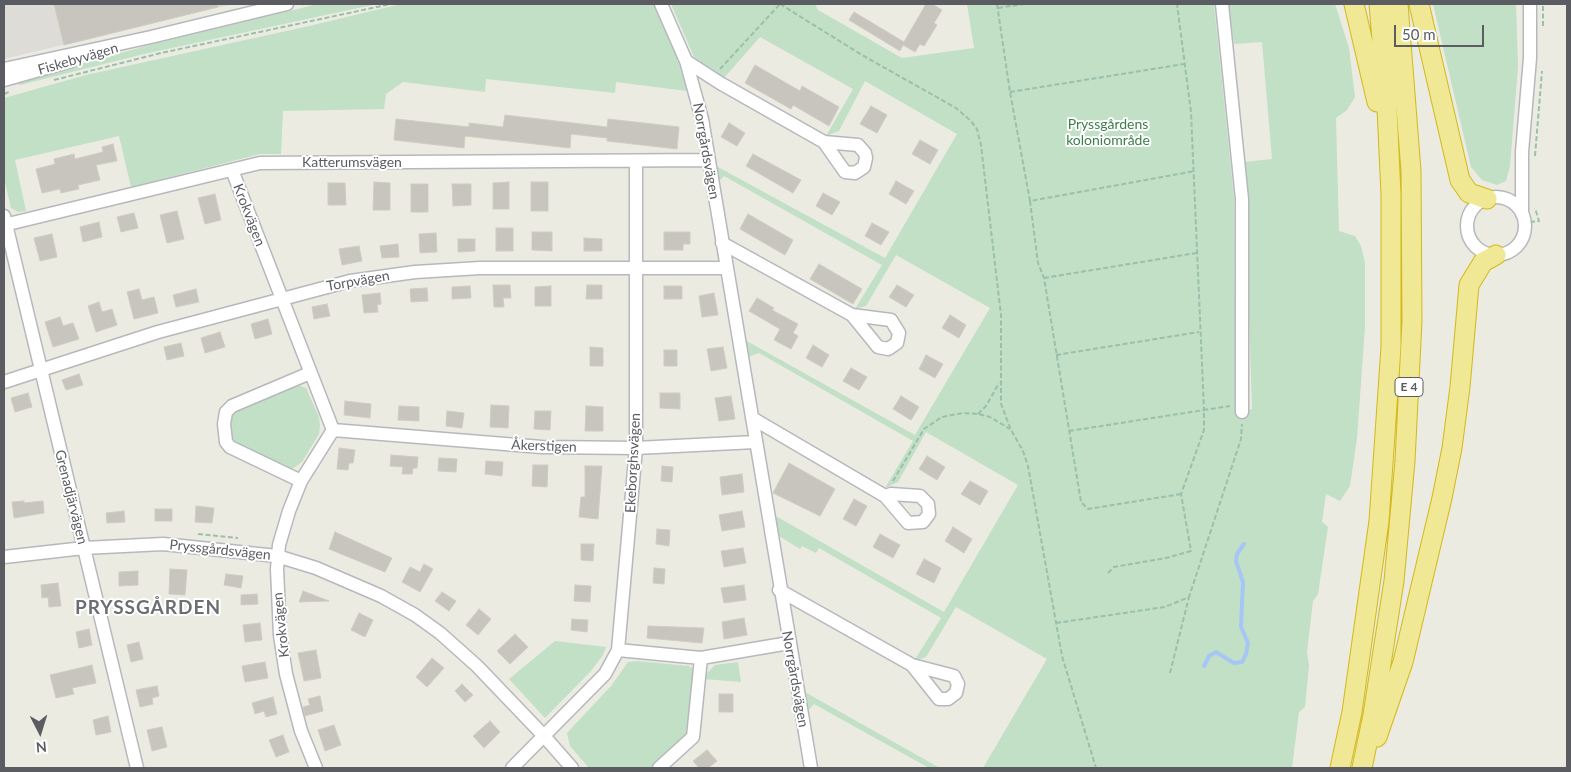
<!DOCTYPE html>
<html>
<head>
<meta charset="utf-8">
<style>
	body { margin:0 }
	#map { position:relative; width:1571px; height:772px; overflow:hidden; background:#ebebe2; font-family:Lato,sans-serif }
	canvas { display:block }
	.frame { position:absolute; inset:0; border:5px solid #5a5c61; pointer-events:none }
	.north { position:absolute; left:15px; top:707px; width:50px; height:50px; -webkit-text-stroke:4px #fff; paint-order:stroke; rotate:175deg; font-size:14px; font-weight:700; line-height:20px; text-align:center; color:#5a5c61 }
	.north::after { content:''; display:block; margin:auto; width:18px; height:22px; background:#5a5c61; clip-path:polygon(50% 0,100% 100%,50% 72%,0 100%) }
	.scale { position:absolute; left:1394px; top:25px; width:90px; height:22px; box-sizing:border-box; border:2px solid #5a5c61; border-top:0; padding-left:6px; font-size:15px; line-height:18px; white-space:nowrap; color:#5a5c61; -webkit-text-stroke:4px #fff; paint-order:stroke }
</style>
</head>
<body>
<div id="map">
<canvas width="1571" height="772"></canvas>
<div class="frame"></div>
<div class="north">N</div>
<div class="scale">50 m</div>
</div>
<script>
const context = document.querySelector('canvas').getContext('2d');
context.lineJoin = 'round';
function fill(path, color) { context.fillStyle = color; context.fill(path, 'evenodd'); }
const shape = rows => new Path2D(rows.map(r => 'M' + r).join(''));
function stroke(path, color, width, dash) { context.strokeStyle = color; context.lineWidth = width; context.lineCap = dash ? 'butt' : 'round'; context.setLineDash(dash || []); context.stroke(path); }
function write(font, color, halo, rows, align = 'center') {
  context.font = font + ' Lato,sans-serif'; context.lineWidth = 4; context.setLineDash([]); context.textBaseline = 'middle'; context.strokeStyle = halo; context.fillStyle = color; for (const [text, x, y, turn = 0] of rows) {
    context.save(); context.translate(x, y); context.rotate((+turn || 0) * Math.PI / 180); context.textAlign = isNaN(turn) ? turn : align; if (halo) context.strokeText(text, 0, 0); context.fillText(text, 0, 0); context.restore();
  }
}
fill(shape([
	[4,4,233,4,4,59]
]), '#dddcd6');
fill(shape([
	[318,4,377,4,144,54,20,85,15,82,146,46],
	[401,4,654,4,677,58,687,91,616,82,615,93,486,79,485,92,403,82,386,94,384,109,283,111,281,154,260,154,131,187,119,136,15,160,26,211,18,212,11,208,4,178,4,98,86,75,309,26],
	[671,4,815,4,818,10,902,58,974,48,967,4,1214,4,1234,198,1236,413,1252,409,1244,162,1272,159,1262,42,1234,44,1228,4,1335,4,1349,48,1355,97,1347,110,1336,118,1339,231,1355,236,1361,246,1365,263,1365,327,1357,438,1350,486,1340,501,1326,494,1322,522,1328,527,1318,594,1313,601,1307,652,1309,666,1305,707,1299,712,1292,768,983,768,1047,659,956,607,926,657,914,661,941,618,819,548,816,553,802,546,800,549,779,536,774,515,944,612,1018,485,926,432,898,482,885,488,913,441,759,353,748,357,745,340,915,435,990,308,896,255,866,306,855,309,882,265,724,176,718,182,716,166,885,258,957,134,865,81,839,131,826,136,853,89,760,37,723,79,694,57],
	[1433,4,1516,4,1518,67,1510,166,1506,181,1497,185,1482,180,1471,167],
	[298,385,306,388,319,417,320,426,319,434,302,462,289,471,231,442,228,421,233,408],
	[555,641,606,647,603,655,591,671,545,718,509,679],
	[637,661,689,666,692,668,695,674,690,730,685,738,651,768,589,768,570,746,567,733,611,686,628,662],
	[738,662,741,682,704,679,705,675,715,665],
	[803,691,940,768,929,768,814,704,807,712]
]), '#c1e0c6');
stroke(shape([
	[1204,666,1209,656,1216,652,1234,663,1242,662,1246,654,1248,643,1241,627,1243,582,1236,561,1237,554,1244,544]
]), '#a8c6f5', 4);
const building = shape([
	[54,4,218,4,218,7,64,45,54,4],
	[926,4,932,4,942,10,934,23,937,25,924,46,920,44,915,52,903,45,900,51,849,20,854,12,904,42,926,4],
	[755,65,800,91,802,86,839,107,829,126,793,105,791,109,745,83,755,65],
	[871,106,887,115,877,133,860,124,871,106],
	[505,115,607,127,608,119,679,127,677,149,607,141,607,138,571,134,570,148,465,136,464,148,394,140,396,119,469,127,469,123,503,127,505,115],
	[729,123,745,133,737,146,721,137,729,123],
	[920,140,938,150,930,164,912,154,920,140],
	[113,144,117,161,96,165,100,180,78,185,79,189,61,193,60,189,42,193,36,169,55,164,54,159,74,154,75,159,103,152,102,147,113,144],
	[753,154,801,180,793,193,746,166,753,154],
	[896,181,914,191,906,204,889,194,896,181],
	[374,182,390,183,390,210,373,210,374,182],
	[509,182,509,209,493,209,493,183,509,182],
	[531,182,548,182,548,211,531,211,531,182],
	[328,183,345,183,346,205,328,205,328,183],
	[411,184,428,184,428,212,411,212,411,184],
	[452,184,471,184,471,205,453,206,452,184],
	[823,193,840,202,832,215,816,206,823,193],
	[215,194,221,220,205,224,198,198,215,194],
	[177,211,184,239,167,243,160,215,177,211],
	[134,213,138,228,121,232,117,217,134,213],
	[748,214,793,240,785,255,740,229,748,214],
	[99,222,102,237,83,242,80,227,99,222],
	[872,223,889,232,881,245,865,236,872,223],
	[496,228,513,228,513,251,496,251,496,228],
	[532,232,552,232,552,251,532,250,532,232],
	[664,232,690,232,690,244,683,244,683,250,664,250,664,232],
	[436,233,437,252,420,253,419,234,436,233],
	[52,234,57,257,40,261,34,238,52,234],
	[584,238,602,239,602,251,584,251,584,238],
	[458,239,475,239,475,251,458,252,458,239],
	[398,244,399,257,382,258,380,246,398,244],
	[359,246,362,261,342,265,339,249,359,246],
	[819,264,862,289,853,304,810,279,819,264],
	[493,285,510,285,511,298,503,298,504,307,494,307,493,285],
	[587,285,602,285,602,299,586,299,587,285],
	[897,285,914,295,906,307,889,297,897,285],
	[470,286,471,298,452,299,452,287,470,286],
	[551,286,551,306,535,306,535,287,551,286],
	[664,286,682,286,682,299,664,299,664,286],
	[427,288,428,301,411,302,410,289,427,288],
	[139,289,142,300,154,297,158,313,134,319,127,292,139,289],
	[196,289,199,302,176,307,173,295,196,289],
	[380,293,381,304,377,305,378,312,364,313,362,295,380,293],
	[714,293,718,315,702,317,699,296,714,293],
	[757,298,774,308,772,310,798,324,793,333,798,336,791,349,774,340,780,329,749,311,757,298],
	[99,302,102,312,112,309,117,325,96,332,88,306,99,302],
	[327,304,330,316,314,319,312,307,327,304],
	[950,315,966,325,959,338,942,328,950,315],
	[60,317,63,326,73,323,79,339,53,347,45,322,60,317],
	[268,319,272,334,255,339,251,324,268,319],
	[220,332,225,347,205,353,201,338,220,332],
	[181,343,184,356,167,360,164,347,181,343],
	[813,345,829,355,822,367,806,358,813,345],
	[590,347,603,348,603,366,590,366,590,347],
	[723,347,727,368,711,371,707,349,723,347],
	[664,350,677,350,677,366,664,366,664,350],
	[926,355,943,364,935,378,919,369,926,355],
	[851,368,867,377,859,390,843,381,851,368],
	[79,374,83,385,66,390,62,380,79,374],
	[28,393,32,407,15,412,11,398,28,393],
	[660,393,680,393,680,409,660,408,660,393],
	[731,396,735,419,719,421,715,398,731,396],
	[901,396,919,407,911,420,893,409,901,396],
	[345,401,371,404,370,418,344,415,345,401],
	[491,405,509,406,508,428,490,427,491,405],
	[399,406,419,407,419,421,398,420,399,406],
	[586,406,603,407,603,431,585,431,586,406],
	[447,411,464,413,462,428,446,426,447,411],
	[535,411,551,411,550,430,534,429,535,411],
	[339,448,355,450,353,463,349,463,348,470,337,469,339,448],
	[391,455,418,457,417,468,413,468,412,474,402,474,403,467,390,466,391,455],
	[927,456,945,467,937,480,919,469,927,456],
	[439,458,457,459,456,472,438,471,439,458],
	[486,461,503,462,502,476,485,474,486,461],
	[789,463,835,489,820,516,773,493,789,463],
	[533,465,548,465,547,487,532,486,533,465],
	[585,466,602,466,598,519,579,517,581,497,585,497,585,466],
	[662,466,673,467,672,482,661,481,662,466],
	[742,474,744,492,722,495,720,477,742,474],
	[970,481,988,491,980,505,961,494,970,481],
	[854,499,867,506,856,526,843,519,854,499],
	[24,501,24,503,43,501,44,513,14,518,12,502,24,501],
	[196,506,214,508,212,523,195,522,196,506],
	[155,509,172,509,172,521,155,521,155,509],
	[124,511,125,522,107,523,106,513,124,511],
	[742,511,745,527,722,531,719,515,742,511],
	[953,527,972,539,964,553,945,541,953,527],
	[657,529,670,530,669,546,656,544,657,529],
	[335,532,392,558,385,572,329,549,335,532],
	[880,534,900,545,893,558,873,547,880,534],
	[581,544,594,544,593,561,581,560,581,544],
	[743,548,746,563,724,567,721,551,743,548],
	[924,559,941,568,934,583,916,574,924,559],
	[424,564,433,569,420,592,402,582,410,567,420,572,424,564],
	[654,568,665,569,664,584,653,583,654,568],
	[170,569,187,570,185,595,169,594,170,569],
	[138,571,138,585,119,586,119,572,138,571],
	[226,574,243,576,241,588,224,585,226,574],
	[58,583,61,606,49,607,48,597,42,598,41,585,58,583],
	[575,585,591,586,590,602,574,601,575,585],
	[744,585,746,600,724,603,721,588,744,585],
	[303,591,329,601,299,602,303,591],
	[442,592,456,601,449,611,435,601,442,592],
	[257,594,258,604,241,605,241,595,257,594],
	[479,609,491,619,478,635,466,625,479,609],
	[359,613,373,620,365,637,351,630,359,613],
	[744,618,747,635,724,639,722,622,744,618],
	[572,619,588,620,587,632,571,630,572,619],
	[260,623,262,640,245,642,243,625,260,623],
	[648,626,704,628,702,643,647,638,648,626],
	[89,629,92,645,79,648,76,632,89,629],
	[515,634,528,647,510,664,497,651,515,634],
	[139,642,143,659,131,662,127,645,139,642],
	[316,650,321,678,304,681,298,653,316,650],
	[432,658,444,668,427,687,416,677,432,658],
	[265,662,268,678,245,682,242,666,265,662],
	[92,665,96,683,72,688,74,694,56,698,50,675,92,665],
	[462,684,473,695,465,702,455,691,462,684],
	[157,686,159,696,152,698,153,704,140,707,136,690,157,686],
	[719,694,733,694,733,712,719,712,719,694],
	[320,696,323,711,305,716,303,707,310,705,308,699,320,696],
	[273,697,277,714,266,717,264,711,255,714,252,703,273,697],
	[108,716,111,732,96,735,93,720,108,716],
	[490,721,500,732,484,748,473,736,490,721],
	[334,725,341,745,325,751,318,730,334,725],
	[162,727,167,747,152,751,147,730,162,727],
	[283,735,289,752,276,757,269,740,283,735],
	[707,750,717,761,708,768,699,768,693,761,707,750]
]);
fill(building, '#c7c5be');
stroke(building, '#cfcdc1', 1);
const minor = shape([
	[661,4,686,61,702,119,811,768],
	[1222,4,1242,199,1242,412],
	[686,61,720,83,824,142,845,172,855,173,864,167,866,158,865,153,858,145,824,142],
	[4,69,151,37,287,4],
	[4,80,71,61],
	[232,170,333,430],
	'1467 226a29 29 0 1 1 58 0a29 29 0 1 1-58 0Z',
	[1522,214,1522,152,1530,58,1530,4],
	[4,216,137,768],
	[4,225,260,163,708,160],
	[722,243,852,315,878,347,888,349,897,343,899,333,891,320,852,315],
	[4,382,158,332,350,281,415,272,480,268,726,268],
	[752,418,885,496,908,523,923,522,929,514,928,504,920,496,891,494,885,496],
	[333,430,542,447,636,448,755,442],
	[301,481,230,447,226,442,224,424,226,412,232,406,310,373],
	[4,557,84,548,163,544,277,556,316,568,381,596,415,615,440,633,477,666,544,736,572,768],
	[779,590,912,665,939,699,948,699,956,693,958,684,954,676,912,665],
	[618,650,701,658,789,643],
	[316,768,301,731,286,674,280,635,277,569,279,545,289,511,301,481,333,430],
	[512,768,605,674,618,650,636,448,636,162],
	[659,768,693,737,701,658]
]);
const highway = shape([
	[1354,4,1377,102],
	[1419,4,1460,180,1469,193,1487,199],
	[1377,737,1403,662,1442,498,1452,448,1460,387,1469,285,1483,262,1496,255],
	[1340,768,1352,712,1379,521,1391,347,1391,195,1386,87,1379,4],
	[1362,768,1373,715,1394,581,1405,461,1412,321,1411,171,1398,4]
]);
stroke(minor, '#b7b8bd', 15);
stroke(highway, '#d3b919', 21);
stroke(shape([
	[780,4,862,55,956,108,971,121,977,129,981,145,1001,315,1001,404,1011,430,1023,451,1028,466,1062,656,1096,768],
	[997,4,1010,92,1030,201],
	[998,8,1024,4],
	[1543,26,1543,4],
	[720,69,780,4],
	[54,80,161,53,391,4],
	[1010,92,1184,64],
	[4,94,9,92],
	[1535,156,1542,71],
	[1530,222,1539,221,1535,208],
	[1044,278,1196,253],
	[1056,355,1199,332],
	[978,414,986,406,999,383],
	[1069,431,1204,410,1191,112,1177,4],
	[893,481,924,429,942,417,963,413,978,414,990,417,1010,429],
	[1181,494,1088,509,1081,502,1044,278,1038,263,1030,201,1195,171],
	[198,534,238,538],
	[1108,573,1114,567,1166,558,1191,551,1181,494,1204,430,1204,410,1230,406],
	[1056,623,1165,607,1189,597,1241,439,1242,424],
	[1170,673,1189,597]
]), '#9ac0ac', 2, [5, 2.5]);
stroke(minor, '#fff', 12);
stroke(highway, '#f0e894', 19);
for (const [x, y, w] of [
	[1409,387,28]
]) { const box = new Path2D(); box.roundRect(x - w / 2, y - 9.5, w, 19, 4); context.fillStyle = '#fff'; context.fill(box); stroke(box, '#5a5c61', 1); }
write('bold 12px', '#5a5c61', null, [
	["E 4",1409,387]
]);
write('14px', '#5a5c61', '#fff', [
	["Fiskebyvägen",78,59,-16],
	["Norrgårdsvägen",706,151,80],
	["Katterumsvägen",352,162],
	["Krokvägen",249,215,69],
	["Torpvägen",358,281,-10],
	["Åkerstigen",544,446,2],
	["Ekeborghsvägen",633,463,-87],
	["Grenadjärvägen",71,497,76],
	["Pryssgårdsvägen",220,550,6],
	["Krokvägen",281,625,-96],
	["Norrgårdsvägen",795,679,80]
]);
write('14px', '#3d7d4b', '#fff', [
	["Pryssgårdens",1108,124],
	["koloniområde",1108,140]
]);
context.letterSpacing = '1px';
write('bold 19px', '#6b6e73', '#fff', [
	["PRYSSGÅRDEN",148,608]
]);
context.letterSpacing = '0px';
</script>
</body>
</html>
